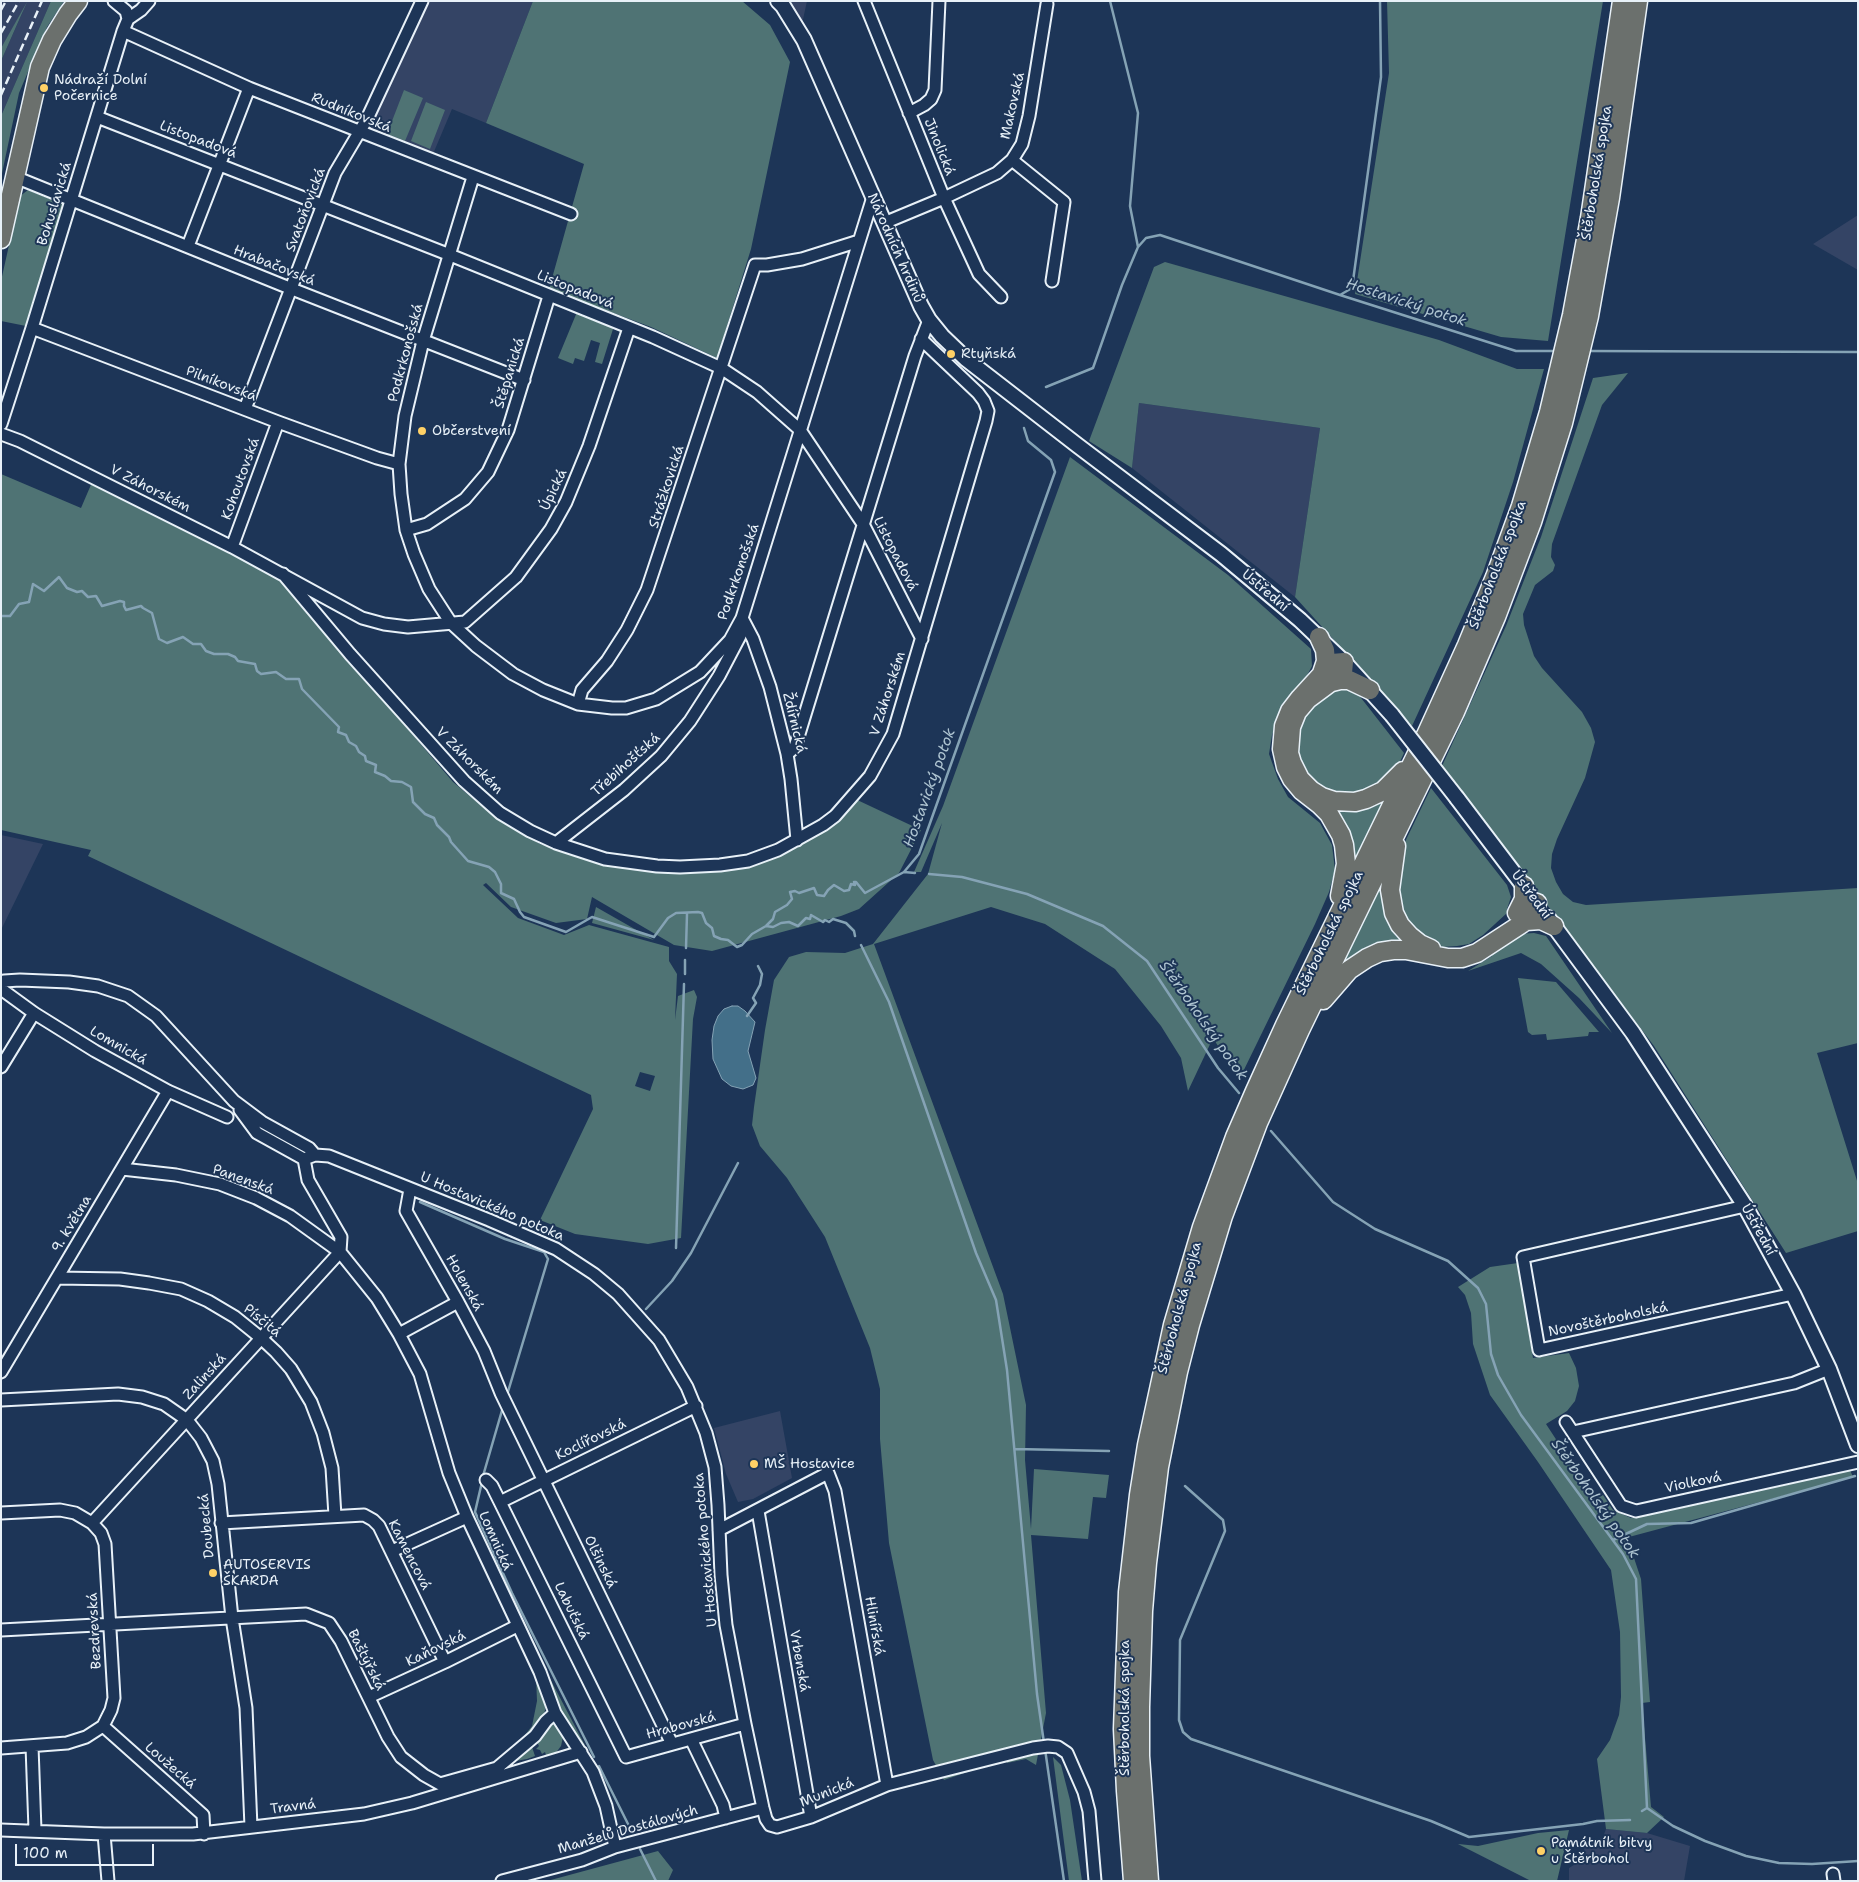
<!DOCTYPE html>
<html>
<head>
<meta charset="utf-8">
<style>
	body { margin:0 }
	#map { position:relative; width:1859px; height:1882px; overflow:hidden; background:#1d3557; font-family:"Shantell Sans",sans-serif }
	canvas { display:block }
	.frame { position:absolute; inset:0; border:2px solid #e8f1f8; pointer-events:none }
	.scale { position:absolute; left:15px; top:1844px; width:139px; height:22px; box-sizing:border-box; border:2px solid #e8f1f8; border-top:0; padding-left:6px; font-size:15px; line-height:18px; white-space:nowrap; color:#e8f1f8; -webkit-text-stroke:4px #1d3557; paint-order:stroke }
</style>
</head>
<body>
<div id="map">
<canvas width="1859" height="1882"></canvas>
<div class="frame"></div>
<div class="scale">100 m</div>
</div>
<script>
const context = document.querySelector('canvas').getContext('2d');
context.lineJoin = 'round';
function fill(path, color) { context.fillStyle = color; context.fill(path, 'evenodd'); }
const shape = rows => new Path2D(rows.map(r => 'M' + r).join(''));
function stroke(path, color, width, dash) { context.strokeStyle = color; context.lineWidth = width; context.lineCap = dash ? 'butt' : 'round'; context.setLineDash(dash || []); context.stroke(path); }
function write(font, color, halo, rows, align = 'center') {
  context.font = font + ' "Shantell Sans",sans-serif'; context.lineWidth = 4; context.setLineDash([]); context.textBaseline = 'middle'; context.strokeStyle = halo; context.fillStyle = color; for (const [text, x, y, turn = 0] of rows) {
    context.save(); context.translate(x, y); context.rotate((+turn || 0) * Math.PI / 180); context.textAlign = isNaN(turn) ? turn : align; if (halo) context.strokeText(text, 0, 0); context.fillText(text, 0, 0); context.restore();
  }
}
fill(shape([
	[1,1,51,1,1,116,1,61,24,9,1,48],
	[426,1,533,1,486,123,452,109,433,154,367,128],
	[788,1,807,1,802,24],
	[1858,215,1858,270,1813,244],
	[1139,403,1320,428,1295,597,1132,468],
	[1,835,43,844,1,930],
	[780,1411,792,1478,753,1499,738,1502,726,1474,714,1428],
	[1606,1829,1647,1833,1690,1846,1684,1881,1569,1881,1569,1868,1582,1860,1585,1846,1603,1837]
]), '#344465');
fill(shape([
	[51,1,64,1,47,27,19,93,1,178,1,116],
	[533,1,742,1,770,25,790,62,751,249,717,358,651,327,549,289,584,164,486,123],
	[1387,1,1603,1,1548,341,1501,337,1355,294,1389,73],
	[27,2,1,61,1,48],
	[404,90,423,98,405,141,387,134],
	[426,102,445,110,430,149,411,141],
	[28,190,62,204,62,208,26,326,1,321,1,281,20,196],
	[1165,262,1439,340,1517,369,1544,369,1513,482,1483,572,1412,726,1295,597,1320,428,1139,403,1132,468,1089,441,1154,267],
	[577,312,611,325,613,329,602,364,595,362,600,343,591,340,584,361,575,358,573,364,558,358],
	[1628,373,1602,405,1552,544,1551,557,1555,565,1553,571,1535,585,1523,614,1524,625,1534,656,1542,668,1582,712,1591,728,1595,742,1585,778,1557,839,1552,854,1551,868,1556,882,1563,894,1573,902,1586,905,1858,888,1858,1043,1817,1053,1858,1184,1858,1231,1786,1253,1654,1046,1442,766,1506,626,1541,537,1593,378],
	[1070,457,1228,575,1311,649,1312,666,1303,683,1278,717,1272,735,1269,754,1278,779,1288,797,1320,823,1332,845,1335,870,1329,892,1315,924,1239,1080,1213,1038,1188,1091,1181,1058,1161,1026,1115,969,1045,924,991,907,874,944,1003,1294,1026,1405,1025,1460,1031,1529,1034,1469,1109,1475,1106,1498,1093,1497,1088,1539,1031,1535,1046,1713,1036,1765,1026,1759,1007,1763,1006,1759,944,1780,933,1760,889,1543,880,1439,880,1389,870,1348,825,1237,787,1178,760,1146,752,1125,754,1107,765,1030,774,980,789,957,806,952,845,953,873,944,928,874,942,823,921,872,914,872,943,806],
	[1,474,81,508,93,480,144,503,279,578,453,782,484,808,540,844,607,863,736,867,798,843,853,798,921,830,899,873,859,909,841,916,712,951,674,945,592,897,587,919,556,923,511,907,486,883,483,885,518,918,564,935,589,925,669,947,669,961,677,974,675,1020,678,996,694,990,697,997,693,1019,681,1238,648,1244,575,1234,540,1220,593,1109,591,1095,88,856,91,850,1,830],
	[640,1072,655,1076,650,1091,635,1086],
	[1346,688,1358,694,1404,753,1397,768,1388,780,1358,797,1319,791,1296,759,1301,716,1330,693,1335,689],
	[1431,788,1507,885,1511,897,1507,909,1507,913,1483,935,1469,944,1457,946,1443,947,1432,943,1405,923,1396,896,1403,846],
	[1384,801,1357,857,1354,856,1349,830,1337,811,1356,811,1373,807],
	[1381,884,1385,913,1395,935,1402,941,1384,942,1365,948,1341,964],
	[596,907,654,940,592,923],
	[1534,933,1546,936,1612,1033,1579,998,1541,964,1521,953,1468,971,1492,956,1490,952,1519,934],
	[1518,978,1556,982,1599,1032,1589,1032,1588,1036,1547,1040,1546,1034,1532,1035,1528,1032],
	[1518,1263,1533,1358,1569,1353,1576,1368,1579,1386,1575,1401,1567,1411,1546,1424,1595,1499,1603,1495,1613,1510,1631,1518,1850,1470,1853,1477,1629,1537,1627,1544,1633,1555,1641,1579,1650,1702,1642,1703,1651,1807,1664,1817,1647,1833,1606,1829,1597,1759,1610,1740,1619,1715,1621,1697,1620,1632,1611,1570,1538,1462,1490,1395,1473,1344,1471,1313,1465,1295,1458,1287,1490,1267],
	[546,1671,588,1751,586,1752,559,1709],
	[536,1676,544,1689,546,1705,544,1715,538,1727,514,1749,532,1726,537,1701],
	[553,1724,561,1728,563,1737,561,1746,555,1754,547,1758,545,1752,542,1754,540,1750,536,1749,539,1746,536,1740,549,1725],
	[531,1744,535,1756,527,1759,510,1762],
	[1053,1757,1061,1765,1070,1800,1082,1881,1069,1881],
	[1569,1830,1557,1881,1531,1881,1458,1844,1478,1846,1538,1833],
	[658,1851,673,1870,668,1881,547,1881]
]), '#4f7374');
const water = shape([
	[732,1006,738,1006,745,1011,755,1022,748,1051,756,1078,753,1085,743,1089,731,1086,722,1079,713,1059,712,1040,714,1026,718,1016,724,1009,732,1006]
]);
fill(water, '#436f89');
stroke(water, '#85a3b5', 1);
stroke(shape([
	[1110,1,1138,113,1130,206,1138,247],
	[1340,295,1352,288,1353,281,1381,77,1380,1],
	[1587,351,1858,352],
	[1046,387,1093,368,1122,285,1138,247,1146,238,1160,235,1340,295,1516,351,1556,351],
	[1,616,10,616,19,604,29,602,33,584,44,591,59,577,67,588,77,592,82,591,88,597,96,596,102,606,120,601,124,602,124,606,126,610,141,606,143,608,152,613,159,639,167,643,183,637,193,644,201,644,206,651,214,654,228,654,235,657,238,661,255,664,257,671,261,674,276,672,286,679,299,679,302,689,339,727,338,732,346,735,349,742,356,746,359,752,365,756,366,761,376,765,375,772,385,776,391,781,402,782,411,787,413,802,425,814,434,818,437,825,449,837,451,842,468,861,489,867,495,872,501,884,501,893,514,899,520,912,524,917,566,932,592,917,654,937,668,918,676,913,698,912,702,913,706,923,712,928,714,936,721,939,728,940,737,947,742,945,752,934,766,926,773,919,775,912,787,905,792,899,790,892,795,891,799,893,814,888,817,895,824,896,828,890,834,885,844,891,849,890,851,884,855,885,854,882,856,882,865,893,904,872,919,854,1055,472,1051,460,1028,441,1024,428],
	[904,872,915,873],
	[929,874,962,877,1027,894,1103,926,1147,961,1218,1068,1239,1093],
	[766,926,773,927,781,923,789,922,798,926,806,918,810,919,811,915,823,922,825,920,829,922,833,919,846,923,854,931,855,936],
	[861,945,889,1002,976,1253,996,1300,1007,1370,1037,1694,1044,1743],
	[686,948,687,914],
	[685,974,685,960],
	[747,1016,756,1003,753,998,760,985,762,974,758,966],
	[1271,1131,1333,1202,1375,1229,1448,1261,1478,1288,1486,1304,1491,1354,1498,1375,1521,1415,1623,1554,1636,1579,1647,1808,1673,1826,1705,1841,1746,1856,1779,1863,1812,1864,1858,1861],
	[420,1202,505,1239,544,1252,548,1259,507,1395],
	[676,1248,684,984],
	[646,1309,672,1281,691,1253,738,1163],
	[1015,1449,1109,1451],
	[483,1476,503,1407],
	[482,1482,475,1512,512,1593,594,1757],
	[1185,1486,1223,1520,1225,1531,1180,1640,1179,1720,1183,1732,1191,1739,1431,1821,1469,1837,1583,1824,1597,1821,1630,1820],
	[1613,1540,1647,1524,1691,1523,1855,1476],
	[1045,1749,1064,1881],
	[599,1766,633,1834],
	[1642,1811,1647,1808],
	[640,1849,656,1881]
]), '#85a3b5', 2.5);
const minor = shape([
	[114,1,126,11,128,19],
	[864,1,944,198,979,274,1001,297],
	[123,31,249,88,571,214],
	[909,113,924,105,931,99,935,90,939,1],
	[97,117,450,255,653,337,721,368,757,392,800,430,863,524,922,639],
	[1012,160,1064,202,1052,281],
	[15,177,292,289,524,380],
	[473,177,423,341,405,416,399,464,401,494,406,530,414,554,429,589,451,623,476,646,513,674,543,690,578,704,612,708,626,708,656,699,700,672,730,640,742,618,873,197],
	[884,223,944,198,997,173,1012,160,1022,144,1029,116,1047,4],
	[188,246,249,88],
	[32,328,278,422,377,458,399,464],
	[245,409,335,173,367,119,422,1],
	[1,424,32,328,123,31,128,19,141,10,149,1],
	[1,434,20,441,232,547,362,618,384,624,408,627,465,622,516,577,551,529,566,502,589,446,629,328],
	[406,530,427,524,465,499,488,472,508,430,549,296],
	[232,547,278,422],
	[283,574,350,654,464,781,500,813,530,831,556,843,605,859,657,866,680,867,720,865,748,861,778,850,823,825,835,816,870,776,893,734,986,421,988,411,984,401,978,393,921,339],
	[742,618,753,639,770,687,787,754,791,779,797,840],
	[578,704,582,690,607,661,627,630,647,590,755,265,767,265,802,259,859,241],
	[787,754,795,747,915,356,929,320],
	[556,843,624,790,661,756,690,721,719,676,740,636,740,632],
	[1,983,4,981,20,980,69,982,98,986,128,996,156,1016,234,1101,262,1122,309,1148,315,1155],
	[1,989,34,1013,95,1051,168,1091,227,1117],
	[1,1067,34,1013],
	[240,1110,257,1133,304,1159],
	[304,1159,315,1155,329,1156,489,1220,556,1249,594,1274,618,1294,659,1340,687,1387,706,1433,715,1467,718,1505,721,1575,726,1625,745,1724,763,1808,766,1819,770,1825,777,1827,811,1817,887,1785,1033,1748,1048,1746,1058,1747,1067,1753,1084,1792,1089,1811,1095,1881],
	[304,1159,308,1180,341,1237,340,1252,377,1298,399,1334,420,1374,449,1473,467,1517,540,1672,555,1713,593,1772,606,1806,615,1847],
	[410,1189,406,1211,458,1302,484,1351,501,1393,672,1744],
	[1745,1206,1523,1257,1539,1350,1793,1294],
	[57,1278,120,1279,149,1283,181,1289,208,1301,235,1317,261,1338,276,1352,291,1369,311,1402,323,1433,332,1468,335,1516],
	[399,1334,458,1302],
	[1,1372,168,1091],
	[1,1400,118,1394,142,1397,164,1404,187,1420,201,1438,213,1461,218,1484,232,1618,246,1708,251,1827],
	[1566,1422,1621,1506,1636,1511,1858,1462],
	[1573,1432,1794,1383,1829,1369],
	[486,1480,492,1486,500,1502,626,1757,745,1724],
	[500,1502,696,1406],
	[758,1511,811,1817],
	[1,1513,60,1510,75,1513,92,1523,101,1533,105,1544,114,1698,111,1710,103,1726,86,1737,67,1743,1,1748],
	[92,1523,340,1252,290,1216,256,1198,220,1184,176,1175,122,1169],
	[221,1523,364,1515,373,1520,379,1526,445,1662],
	[719,1530,828,1473,835,1491,887,1785],
	[392,1551,467,1517],
	[1,1630,306,1614,329,1623,341,1641,388,1737,401,1757,424,1775,440,1784,497,1768,535,1736,546,1721,555,1713],
	[369,1697,445,1662,517,1626],
	[103,1726,203,1815,204,1834],
	[691,1739,723,1805,726,1818],
	[32,1746,35,1830],
	[1,1830,104,1834,193,1834,364,1814,412,1803,581,1752],
	[104,1834,108,1881],
	[1833,1874,1834,1881],
	[502,1881,582,1860,615,1847,763,1808]
]);
const tertiary = shape([
	[778,1,783,6,804,40,921,306,929,320,942,336,966,359,1077,445,1221,554,1300,620,1344,662,1392,715],
	[1457,798,1529,893],
	[1548,918,1633,1033,1745,1206,1793,1294,1829,1369,1858,1445]
]);
const primary = shape([
	[1,239,40,67,52,40,68,14,78,1]
]);
const trunk = shape([
	[1319,637,1325,650,1326,661,1322,673],
	[1332,682,1340,680,1349,680,1370,690],
	[1396,846,1390,890,1394,913,1400,925,1410,936,1420,944,1431,949],
	[1340,896,1346,864,1344,845,1341,835,1329,814,1320,805,1302,791,1292,779,1286,767,1282,749,1284,726,1290,711,1300,698,1332,663,1344,662,1343,673,1308,699,1297,712,1291,727,1289,753,1292,763,1300,779,1311,790,1322,797,1334,801,1355,802,1366,799,1383,791,1403,771],
	[1517,913,1524,899,1524,886],
	[1526,921,1541,920,1554,926],
	[1323,1000,1349,970,1367,958,1380,952,1393,950,1406,950,1448,958,1462,958,1477,953,1526,921,1535,912,1537,903,1530,902,1520,910],
	[1133,1881,1126,1791,1123,1729,1128,1592,1139,1495,1147,1445,1173,1325,1202,1227,1235,1137,1255,1091,1285,1025,1426,735,1467,645,1495,577,1521,506,1549,412,1572,315,1590,218,1622,1],
	[1149,1881,1140,1756,1140,1707,1143,1611,1147,1563,1159,1467,1178,1372,1190,1325,1223,1216,1258,1123,1300,1030,1455,712,1496,617,1532,522,1563,423,1589,316,1610,198,1638,1]
]);
stroke(minor, '#e8f1f8', 15);
stroke(tertiary, '#e8f1f8', 18);
stroke(primary, '#e8f1f8', 21);
stroke(trunk, '#e8f1f8', 21);
stroke(minor, '#1d3557', 11);
stroke(tertiary, '#1d3557', 14);
stroke(primary, '#6b706d', 18);
stroke(trunk, '#6b706d', 18);
stroke(shape([
	[1,10,6,1],
	[1,33,19,1],
	[1,95,42,1]
]), '#e8f1f8', 2.5, [8, 4]);
const tertiaryBridge = shape([
	[1392,715,1457,798]
]);
stroke(tertiaryBridge, '#e8f1f8', 18, []);
stroke(tertiaryBridge, '#1d3557', 14);
for (const [x, y, r, color] of [
	[44,88,5,"#ffd166"],
	[951,354,5,"#ffd166"],
	[422,431,5,"#ffd166"],
	[754,1464,5,"#ffd166"],
	[213,1573,5,"#ffd166"],
	[1541,1851,5,"#ffd166"]
]) { const dot = new Path2D(); dot.arc(x, y, r, 0, 2 * Math.PI); context.fillStyle = color; context.fill(dot); stroke(dot, '#1d3557', 2); }
write('14px', '#e8f1f8', '#1d3557', [
	["Nádraží Dolní",54,80],
	["Počernice",54,96],
	["Rtyňská",961,354],
	["Občerstvení",432,431],
	["MŠ Hostavice",764,1464],
	["AUTOSERVIS",223,1565],
	["ŠKARDA",223,1581],
	["Památník bitvy",1551,1843],
	["u Štěrbohol",1551,1859]
], 'left');
write('14px', '#e8f1f8', '#1d3557', [
	["Makovská",1013,106,-77],
	["Rudníkovská",351,113,22],
	["Listopadová",198,140,21],
	["Jinolická",939,147,68],
	["Štěrboholská spojka",1597,173,-81],
	["Bohuslavická",55,204,-73],
	["Svatoňovická",306,210,-69],
	["Národních hrdinů",895,248,66],
	["Hrabačovská",274,266,22],
	["Listopadová",575,290,22],
	["Podkrkonošská",406,353,-75],
	["Štěpanická",510,373,-73],
	["Pilníkovská",221,384,21],
	["Kohoutovská",241,479,-70],
	["Strážkovická",667,487,-72],
	["V Záhorském",150,489,27],
	["Úpická",554,490,-64],
	["Listopadová",895,554,63],
	["Štěrboholská spojka",1498,565,-69],
	["Podkrkonošská",739,572,-71],
	["Ústřední",1265,591,40],
	["V Záhorském",888,694,-72],
	["Ždírnická",794,723,76],
	["V Záhorském",469,761,45],
	["Třebihošťská",626,765,-42],
	["Ústřední",1531,895,53],
	["Štěrboholská spojka",1330,933,-64],
	["Lomnická",118,1046,30],
	["Panenská",243,1180,20],
	["U Hostavického potoka",492,1207,23],
	["9. května",72,1224,-59],
	["Ústřední",1758,1230,61],
	["Holenská",464,1283,61],
	["Štěrboholská spojka",1180,1308,-75],
	["Novoštěrboholská",1608,1320,-12],
	["Písčitá",262,1321,39],
	["Zalinská",205,1377,-48],
	["Koclířovská",591,1440,-26],
	["Violková",1693,1483,-12],
	["Doubecká",207,1526,-95],
	["Lomnická",495,1541,66],
	["U Hostavického potoka",706,1550,-95],
	["Kamencová",409,1555,63],
	["Olšinská",600,1562,64],
	["Labuťská",571,1611,64],
	["Hlinířská",874,1626,80],
	["Bezdrevská",95,1631,-93],
	["Kaňovská",436,1649,-26],
	["Baštýřská",366,1660,63],
	["Vrbenská",799,1661,80],
	["Štěrboholská spojka",1125,1708,-90],
	["Hrabovská",681,1726,-15],
	["Loužecká",170,1766,41],
	["Munická",827,1793,-22],
	["Travná",293,1807,-7],
	["Manželů Dostálových",628,1830,-16]
]);
write('italic 15px', '#aec4d1', '#1d3557', [
	["Hostavický potok",1406,303,18],
	["Hostavický potok",930,788,-70],
	["Štěrboholský potok",1203,1021,55],
	["Štěrboholský potok",1595,1499,55]
]);
</script>
</body>
</html>
